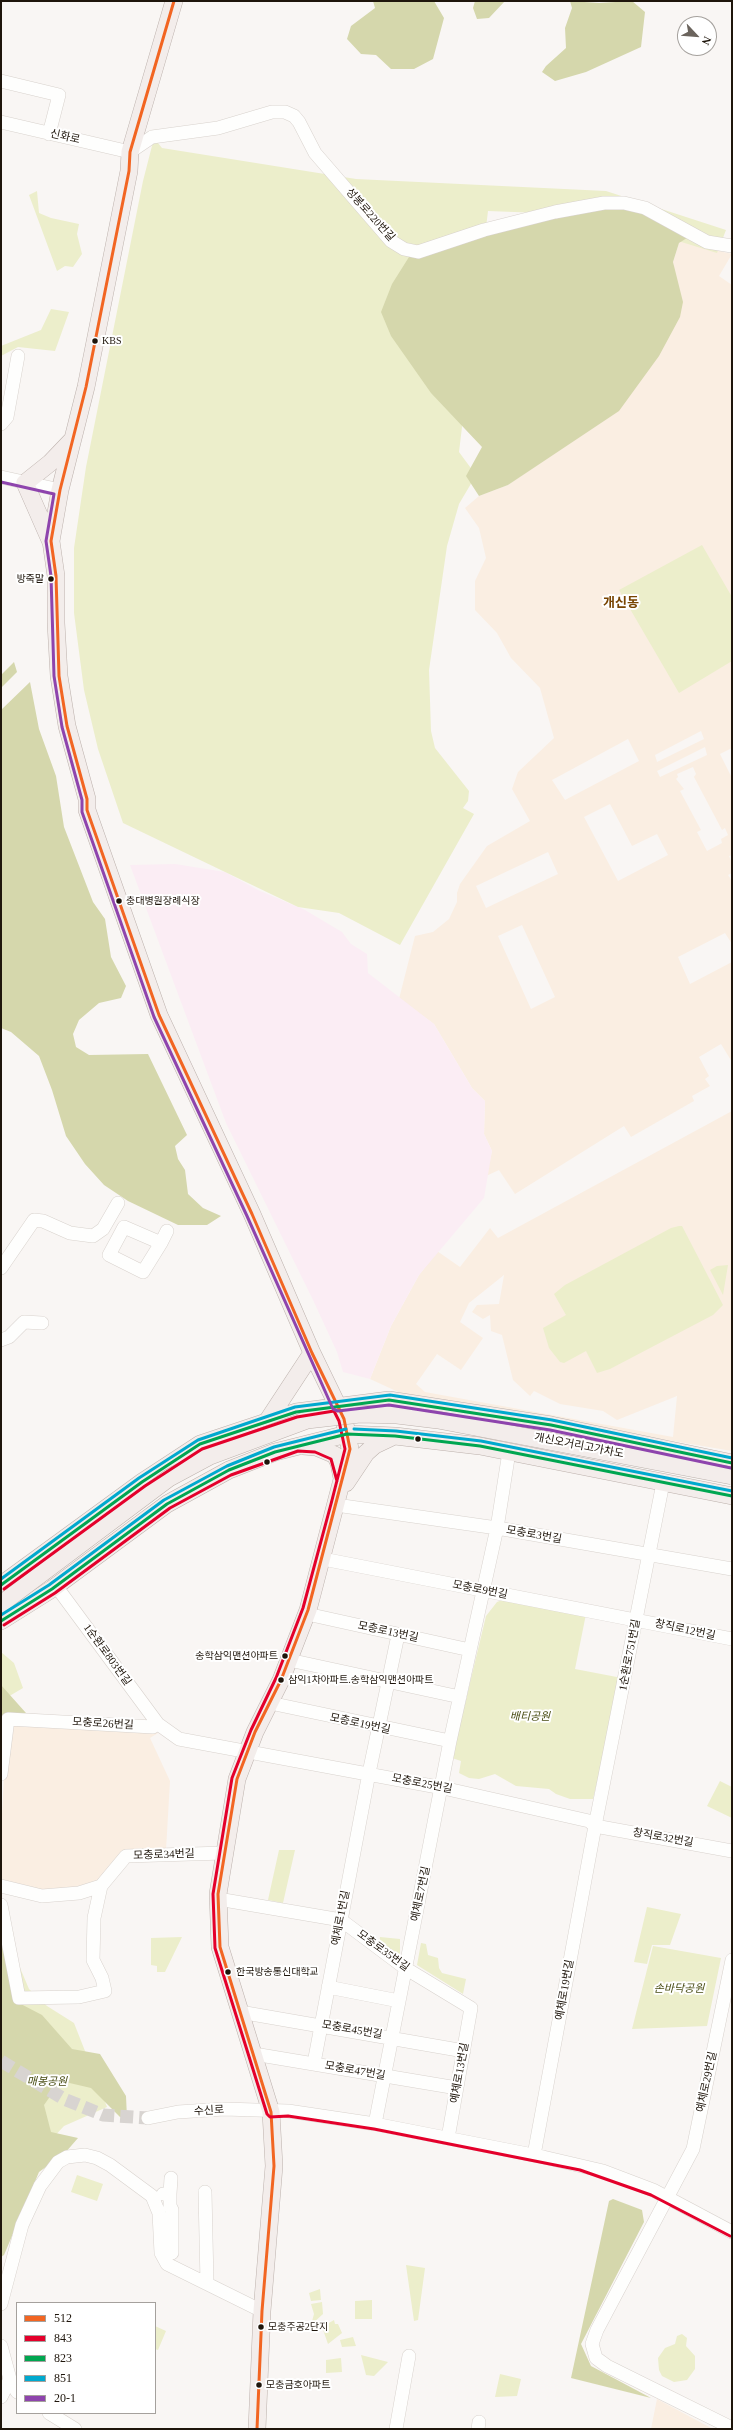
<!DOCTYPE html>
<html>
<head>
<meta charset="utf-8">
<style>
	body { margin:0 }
	#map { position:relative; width:733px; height:2430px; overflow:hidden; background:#f9f6f4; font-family:"Times New Roman",serif }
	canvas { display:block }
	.frame { position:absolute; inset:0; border:2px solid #1e150b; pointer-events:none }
	.legend { position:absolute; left:16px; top:2302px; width:140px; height:112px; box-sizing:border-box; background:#fff; border:1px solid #a5a19d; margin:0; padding:5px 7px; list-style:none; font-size:12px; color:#1e150b }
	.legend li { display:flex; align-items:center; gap:8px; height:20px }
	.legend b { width:20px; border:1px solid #a5a19d }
	.north { position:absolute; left:677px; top:16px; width:40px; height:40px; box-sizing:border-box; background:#fff; border:1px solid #a5a19d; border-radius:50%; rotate:116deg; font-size:11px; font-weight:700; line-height:16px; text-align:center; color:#1e150b }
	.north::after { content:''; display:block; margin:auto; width:14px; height:18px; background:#6b645d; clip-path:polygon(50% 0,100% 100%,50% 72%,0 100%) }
</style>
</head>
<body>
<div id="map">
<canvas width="733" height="2430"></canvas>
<div class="frame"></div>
<ul class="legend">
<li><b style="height:5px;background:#f26522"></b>512</li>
<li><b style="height:5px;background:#e4002b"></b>843</li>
<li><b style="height:5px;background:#00a651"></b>823</li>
<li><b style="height:5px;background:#00a9ce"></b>851</li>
<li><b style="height:5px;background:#8e44ad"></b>20-1</li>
</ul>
<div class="north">N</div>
</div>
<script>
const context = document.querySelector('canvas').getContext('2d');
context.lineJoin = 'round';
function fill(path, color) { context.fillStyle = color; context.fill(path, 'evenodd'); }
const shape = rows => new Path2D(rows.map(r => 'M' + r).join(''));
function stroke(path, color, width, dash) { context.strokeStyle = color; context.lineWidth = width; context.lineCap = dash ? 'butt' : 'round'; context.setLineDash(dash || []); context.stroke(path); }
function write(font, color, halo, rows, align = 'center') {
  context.font = font + ' "Times New Roman","Noto Sans KR",serif'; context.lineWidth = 4; context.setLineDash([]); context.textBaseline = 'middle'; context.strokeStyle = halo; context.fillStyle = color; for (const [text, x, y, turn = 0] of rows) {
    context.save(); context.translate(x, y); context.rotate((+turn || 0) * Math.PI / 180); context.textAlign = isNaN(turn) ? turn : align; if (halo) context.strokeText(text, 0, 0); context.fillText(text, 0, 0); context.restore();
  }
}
fill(shape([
	[690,236,715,250,732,254,719,276,732,285,732,748,720,754,732,778,732,855,729,856,732,863,732,873,728,875,732,881,732,944,725,933,678,957,690,984,732,962,732,1062,721,1044,699,1057,709,1076,705,1079,710,1086,692,1096,694,1101,631,1137,624,1126,515,1194,499,1170,486,1176,484,1198,437,1251,460,1267,490,1228,498,1238,732,1111,732,1451,407,1396,370,1379,391,1326,419,1275,437,1251,484,1198,486,1176,492,1151,484,1134,485,1101,472,1088,434,1024,399,999,415,936,433,932,449,919,457,902,457,893,460,884,487,846,530,821,512,789,518,772,554,738,540,688,511,658,497,633,475,610,475,581,486,558,479,528,465,508,479,496,508,485,546,458,675,276,673,262,679,243],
	[701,731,704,739,657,762,655,755],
	[628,739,639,761,565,800,552,780],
	[705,747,707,755,660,777,657,771],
	[693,767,696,774,694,777,722,830,725,828,728,835,721,839,722,843,707,851,697,832,701,830,680,791,684,789,676,779,678,777,677,774],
	[610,804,632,846,657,834,668,855,618,881,584,817],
	[548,852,558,874,486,908,476,886],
	[522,925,555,997,531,1009,498,936],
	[504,1275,499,1304,477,1305,472,1312,483,1319,490,1315,491,1331,502,1335,513,1380,530,1396,534,1391,560,1404,603,1411,617,1420,677,1396,673,1437,425,1392,416,1384,437,1354,461,1370,483,1338,460,1322,469,1303],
	[13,1723,158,1733,150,1738,170,1781,166,1850,124,1854,98,1882,71,1889,42,1894,8,1885,1,1879,2,1814,4,1775],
	[657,2399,713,2429,651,2429]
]), '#faeee2');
fill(shape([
	[175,864,225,872,258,890,305,910,342,932,351,944,367,954,368,973,434,1024,472,1088,485,1101,484,1134,492,1151,484,1198,419,1275,391,1326,370,1379,343,1372,337,1352,313,1300,226,1123,130,865]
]), '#fbedf4');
fill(shape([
	[154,138,162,148,356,179,606,191,726,230,717,253,594,215,488,211,459,452,473,471,472,482,459,504,447,546,429,670,431,731,435,748,469,791,468,801,463,808,474,814,400,945,339,913,298,907,123,823,98,749,84,690,74,613,74,548,86,467,143,181],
	[37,191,39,213,51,218,79,224,77,234,82,254,73,267,65,266,57,271,29,195],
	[51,309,69,312,55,351,18,347,1,356,1,346,41,330],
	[702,545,732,597,732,661,679,693,619,590],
	[679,1226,682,1226,723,1305,713,1315,610,1369,597,1373,586,1351,564,1363,560,1362,549,1348,543,1328,566,1315,554,1294,565,1285,671,1228],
	[728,1265,723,1295,710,1270,717,1266],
	[502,1600,586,1614,575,1669,622,1678,593,1799,570,1799,556,1794,549,1789,516,1786,495,1774,479,1779,469,1778,459,1773,461,1761,452,1758,486,1616,497,1602],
	[1,1652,14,1663,23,1688,6,1698,1,1727],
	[720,1781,732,1787,732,1818,707,1806],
	[279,1850,295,1850,283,1903,268,1900],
	[647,1907,681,1914,670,1945,652,1945,647,1964,634,1962],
	[1,1923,29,1989,47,2006,74,2023,107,2107,64,2126,36,2156,1,2237],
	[182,1937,165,1972,157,1972,157,1966,151,1965,151,1938],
	[380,1937,400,1939,400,1954,392,1954,379,1944],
	[421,1943,426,1944,428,1955,438,1958,439,1968,442,1973,466,1979,463,1994,417,1965],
	[653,1946,721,1958,707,2026,632,2029],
	[77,2175,103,2184,97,2201,71,2192],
	[406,2265,425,2268,418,2320,414,2321],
	[320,2289,321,2300,311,2301,309,2293],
	[372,2300,372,2319,355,2319,355,2301],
	[322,2302,323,2314,311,2325,314,2314,311,2304],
	[334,2320,335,2324,338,2324,342,2333,328,2344,322,2327],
	[155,2326,166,2331,158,2350,155,2349],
	[682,2334,687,2338,686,2346,695,2356,695,2369,687,2380,674,2382,662,2376,659,2370,658,2358,665,2348,675,2344,677,2336],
	[353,2337,356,2346,342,2347,340,2340],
	[361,2355,388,2362,374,2376,366,2375],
	[341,2358,342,2372,326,2373,326,2360],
	[500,2374,521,2379,517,2396,495,2397]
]), '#eceecb');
fill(shape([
	[373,1,434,1,444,18,433,59,414,69,391,69,376,55,361,54,347,39,351,26,375,8],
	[475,1,505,1,489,18,477,19,473,8],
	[570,1,599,3,632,1,645,12,641,47,586,72,555,81,542,72,546,66,566,48,565,28,572,8],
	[614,203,657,214,690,236,679,243,673,262,683,302,680,317,659,356,619,411,508,485,479,496,466,476,482,447,431,393,391,336,381,312,392,284,409,257,512,223],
	[14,662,17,672,1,688,1,675],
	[30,682,39,729,56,776,64,827,93,902,105,919,111,957,126,986,121,998,99,1003,79,1020,73,1034,76,1047,89,1055,148,1054,187,1135,175,1146,178,1159,185,1170,188,1194,203,1208,221,1216,207,1225,178,1225,128,1201,104,1185,85,1164,66,1136,52,1090,39,1056,11,1032,1,1028,1,710],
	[1,1685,26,1713,6,1715,1,1748],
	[1,1941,6,1947,17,2002,42,2015,72,2049,100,2054,126,2096,127,2118,120,2117,91,2088,61,2081,44,2105,51,2132,78,2138,65,2153,39,2172,4,2255,1,2257],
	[613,2199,642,2210,644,2222,581,2344,591,2366,651,2398,571,2378,609,2201]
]), '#d5d7ac');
stroke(shape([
	[1,2061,64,2099,103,2115,148,2118]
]), '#d8d4d1', 13, [13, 6]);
const minor = shape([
	[1,81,59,95,49,134],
	[1,122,130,152,152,137,218,128,272,112,285,112,294,116,299,122,315,153,391,241,404,249,418,252,484,230,555,212,604,203,624,203,645,208,707,242,732,246],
	[1,424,7,417,18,356],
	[1,477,60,490],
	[161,1243,124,1227,109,1255,143,1272,161,1243,167,1231],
	[1,1268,34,1220,43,1221,70,1233,93,1236,103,1229,118,1203],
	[1,1340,9,1337,24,1322,42,1323],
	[336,1505,497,1528,732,1569],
	[323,1559,732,1639],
	[56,1586,158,1724],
	[307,1614,470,1650],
	[289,1660,460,1697],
	[270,1703,450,1741],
	[1,1774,8,1719,153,1727,158,1724,179,1739,443,1788,589,1821,595,1826,732,1851],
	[1,1886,42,1896,79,1893,101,1886,126,1856,224,1853],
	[218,1899,341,1920,405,1968,471,2008,448,2138],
	[1,1905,19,1998,79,1997,105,1991,102,1978,93,1960,94,1918,101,1886],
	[732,1960,693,2149,597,2330,592,2344,596,2358,607,2366,732,2428],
	[328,1987,399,2001],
	[240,2012,464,2051],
	[254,2054,457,2088],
	[314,2063,369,1773,398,1635],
	[148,2118,178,2112,224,2109,288,2111,375,2124,543,2157,603,2171,653,2190,732,2232],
	[375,2124,450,1741,497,1528,509,1452],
	[534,2155,595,1826,663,1483],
	[205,2192,207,2283],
	[163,2194,170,2194,171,2178],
	[170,2194,170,2206,172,2210,172,2253],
	[1,2304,22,2225,40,2186,58,2162,67,2157,85,2155,97,2158,110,2165,152,2196,159,2213,161,2253,167,2264,262,2311],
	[1,2346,10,2379,17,2392],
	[1,2397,10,2379],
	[49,2413,75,2429],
	[396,2429,409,2356],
	[478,2429,479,2422]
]);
const major = shape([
	[174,1,130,152,129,171,86,387,60,490,51,541,56,576,56,623,59,676,67,726,87,799,87,810,159,1015,252,1214,312,1353,344,1419,350,1449,308,1610,281,1680,255,1732,237,1779,218,1894,220,1947,271,2112,274,2166,262,2311,257,2429],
	[50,540,25,483,50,463,71,441],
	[268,1420,312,1353],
	[303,1446,316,1447,335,1455,339,1463,342,1478],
	[346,1483,366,1453,375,1445,394,1436],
	[1,1585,142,1482,200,1444,296,1412,389,1400,551,1425,732,1463],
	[1,1621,52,1589,167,1504,229,1470,275,1452,347,1434,395,1436,480,1446,732,1496]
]);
stroke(minor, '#d8d2cd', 14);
stroke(major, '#bcb1ac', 18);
stroke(minor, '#fefefd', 13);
stroke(major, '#f3edeb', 17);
const majorBridge = shape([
	[1,1604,169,1478,210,1456,307,1420,360,1414,397,1415,438,1420,732,1476]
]);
stroke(majorBridge, '#bcb1ac', 18, []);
stroke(majorBridge, '#f3edeb', 17);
stroke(shape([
	[174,1,130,152,129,171,86,387,60,490,51,541,56,576,59,676,67,726,87,799,87,810,159,1015,252,1214,312,1353,344,1419,350,1449,308,1610,281,1680,255,1732,237,1779,218,1894,220,1947,271,2112,274,2166,262,2311,257,2429]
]), '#f26522', 3);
stroke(shape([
	[4,1589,145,1486,202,1449,297,1417,334,1411,339,1421,345,1449,331,1504,303,1608,276,1678,251,1730,232,1778,213,1894,215,1948,267,2114,270,2117,288,2116,374,2129,580,2170,651,2195,730,2236],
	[4,1625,55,1593,170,1508,231,1475,298,1451,315,1452,331,1459,337,1481]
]), '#e4002b', 3);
stroke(shape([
	[1,1585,142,1482,200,1444,296,1412,389,1400,551,1425,732,1463],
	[1,1621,52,1589,167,1504,229,1470,275,1452,347,1434,395,1436,480,1446,732,1496]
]), '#00a651', 3);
stroke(shape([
	[354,1429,396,1431,481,1441,732,1491],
	[1,1579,139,1478,198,1440,295,1407,390,1395,552,1420,732,1458],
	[1,1615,49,1585,164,1500,227,1466,274,1447,346,1429]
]), '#00a9ce', 3);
stroke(shape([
	[1,482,54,494,46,541,51,576,54,676,62,727,82,800,82,812,154,1017,247,1216,333,1409,338,1411,389,1405,550,1430,731,1468]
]), '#8e44ad', 3);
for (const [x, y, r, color] of [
	[95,341,3.5,"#1e150b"],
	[51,579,3.5,"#1e150b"],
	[119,901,3.5,"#1e150b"],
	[418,1439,3.5,"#1e150b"],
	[267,1462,3.5,"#1e150b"],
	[285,1656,3.5,"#1e150b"],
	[281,1680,3.5,"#1e150b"],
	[228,1972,3.5,"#1e150b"],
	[261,2327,3.5,"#1e150b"],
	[259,2385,3.5,"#1e150b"]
]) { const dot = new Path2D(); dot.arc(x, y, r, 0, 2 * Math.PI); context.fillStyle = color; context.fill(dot); stroke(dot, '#fff', 1.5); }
write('10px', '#1e150b', '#fff', [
	["KBS",102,341],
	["방죽말",44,579,"right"],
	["충대병원장례식장",126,901],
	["송학삼익맨션아파트",278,1656,"right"],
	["삼익1차아파트.송학삼익맨션아파트",288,1680],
	["한국방송통신대학교",236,1972],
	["모충주공2단지",268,2327],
	["모충금호아파트",266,2385]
], 'left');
write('11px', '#1e150b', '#fff', [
	["신화로",65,137,13],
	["성봉로220번길",370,215,48],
	["개신오거리고가차도",579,1446,11],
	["모충로3번길",534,1535,10],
	["모충로9번길",480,1590,11],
	["창직로12번길",685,1630,12],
	["모충로13번길",388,1632,12],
	["1순환로803번길",107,1655,54],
	["1순환로751번길",630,1655,-79],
	["모충로26번길",103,1724,3],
	["모충로19번길",360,1724,12],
	["모충로25번길",422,1784,11],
	["창직로32번길",663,1838,10],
	["모충로34번길",164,1855,-2],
	["예체로7번길",421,1894,-78],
	["예체로1번길",341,1918,-79],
	["모충로35번길",383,1951,36],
	["예체로19번길",565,1990,-80],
	["모충로45번길",352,2030,10],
	["모충로47번길",355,2071,10],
	["예체로13번길",460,2073,-80],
	["예체로29번길",707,2082,-78],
	["수신로",209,2111,-3]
]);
write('italic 11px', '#494d14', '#fff', [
	["배티공원",530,1717],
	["손바닥공원",679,1989],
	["매봉공원",47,2082]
]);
write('bold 13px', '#794502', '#fff', [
	["개신동",621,604]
]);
</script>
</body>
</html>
